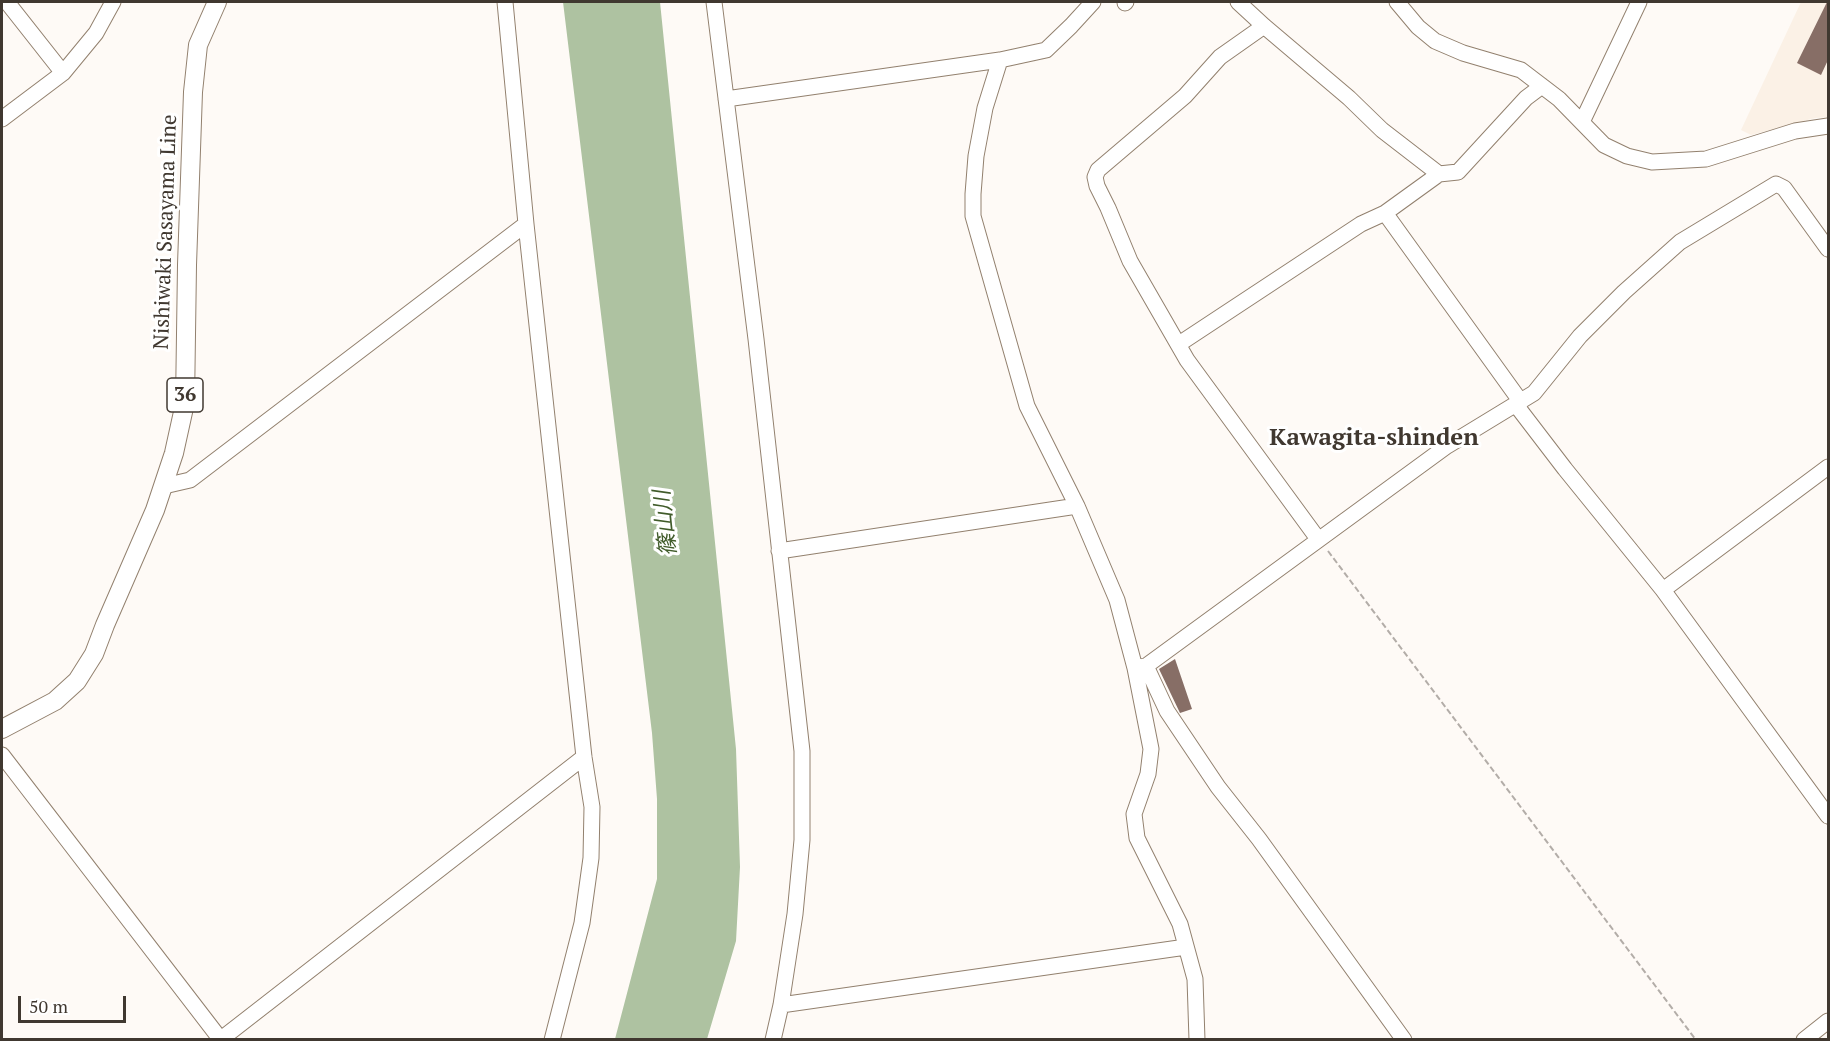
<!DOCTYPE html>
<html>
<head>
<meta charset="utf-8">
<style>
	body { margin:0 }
	#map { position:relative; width:1830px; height:1041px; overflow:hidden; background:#fefaf6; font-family:"PT Serif",serif }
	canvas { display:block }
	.frame { position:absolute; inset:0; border:3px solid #403830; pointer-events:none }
	.scale { position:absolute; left:18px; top:996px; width:108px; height:27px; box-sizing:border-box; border:3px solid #403830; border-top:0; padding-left:8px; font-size:18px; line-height:21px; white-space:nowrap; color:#403830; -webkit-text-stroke:4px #fff; paint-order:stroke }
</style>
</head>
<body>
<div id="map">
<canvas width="1830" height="1041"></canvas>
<div class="frame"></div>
<div class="scale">50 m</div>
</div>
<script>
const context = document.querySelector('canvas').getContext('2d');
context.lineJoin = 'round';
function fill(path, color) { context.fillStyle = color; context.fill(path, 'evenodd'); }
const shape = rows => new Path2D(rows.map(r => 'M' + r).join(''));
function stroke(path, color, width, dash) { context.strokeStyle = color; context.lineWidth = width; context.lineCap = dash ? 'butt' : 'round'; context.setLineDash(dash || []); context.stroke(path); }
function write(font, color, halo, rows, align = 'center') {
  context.font = font + ' "PT Serif","Noto Sans JP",serif'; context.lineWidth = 6; context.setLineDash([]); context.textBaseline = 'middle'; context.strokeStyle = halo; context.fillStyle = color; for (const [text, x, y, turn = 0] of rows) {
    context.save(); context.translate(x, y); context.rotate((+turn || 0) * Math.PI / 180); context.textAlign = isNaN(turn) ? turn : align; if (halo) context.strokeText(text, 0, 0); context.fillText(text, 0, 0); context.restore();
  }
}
fill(shape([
	[1801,2,1828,2,1828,117,1815,118,1751,135,1741,130]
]), '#fbf1e6');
fill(shape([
	[563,2,660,2,736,749,740,867,736,941,707,1039,615,1039,657,879,657,799,652,733]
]), '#aec2a1');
fill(shape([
	[1827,2,1828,2,1828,60,1821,75,1797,63],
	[1175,659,1192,709,1180,713,1159,669]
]), '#876e66');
const minor = shape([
	[7,2,63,73],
	[505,2,526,224,584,757,592,807,591,858,582,923,552,1040],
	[714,2,756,339,802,751,802,840,795,914,781,1005,773,1040],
	[1238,2,1264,26,1349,98,1382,130,1439,174],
	[1397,2,1418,27,1435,41,1463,53,1521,70,1559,99,1604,145,1627,156,1652,162,1706,159,1795,131,1828,126],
	[1125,3,1126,2],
	[1264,26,1220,57,1185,96,1098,170,1095,177,1097,186,1108,208,1130,261,1187,360,1318,539],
	[1000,60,985,108,976,156,973,194,973,216,1027,406,1077,506,1117,600,1135,668,1151,749,1148,774,1134,814,1137,838,1180,924,1195,979,1197,1040],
	[726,99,1000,60,1046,50,1071,26,1093,2],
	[2,119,63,73,96,33,113,2],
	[1582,122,1639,2],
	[1385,213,1521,402],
	[1179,344,1361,224,1385,213,1439,174,1458,172,1526,98,1542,86],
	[1516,405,1565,469,1663,590,1828,816],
	[164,486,190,480,526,224],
	[779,551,1077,506],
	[1663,590,1828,467],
	[1146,666,1167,711,1218,787,1259,839,1404,1040],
	[1135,668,1146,666,1447,446,1534,393,1580,336,1624,292,1680,242,1776,184,1784,188,1828,249],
	[2,755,221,1040],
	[781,1005,1186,947],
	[220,1040,584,757],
	[1804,1040,1828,1021]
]);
const major = shape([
	[2,729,55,701,77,681,94,654,105,625,155,510,174,453,185,403,187,265,193,92,198,45,217,2]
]);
stroke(minor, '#92806e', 17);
stroke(major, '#92806e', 20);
stroke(shape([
	[1328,551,1696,1040]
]), '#b3ada8', 2, [6, 3]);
stroke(minor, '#fff', 15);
stroke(major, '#fff', 18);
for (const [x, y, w] of [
	[185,395,36]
]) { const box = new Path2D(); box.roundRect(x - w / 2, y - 17, w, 34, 4.5); context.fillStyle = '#fff'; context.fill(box); stroke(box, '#403830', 1.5); }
write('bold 20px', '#403830', null, [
	["36",185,395]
]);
write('21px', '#403830', '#fff', [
	["Nishiwaki Sasayama Line",166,232,-88]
]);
write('italic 22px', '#405b2a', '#fff', [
	["篠山川",666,523,-96]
]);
write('bold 24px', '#403830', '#fff', [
	["Kawagita-shinden",1374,438]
]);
</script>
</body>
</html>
